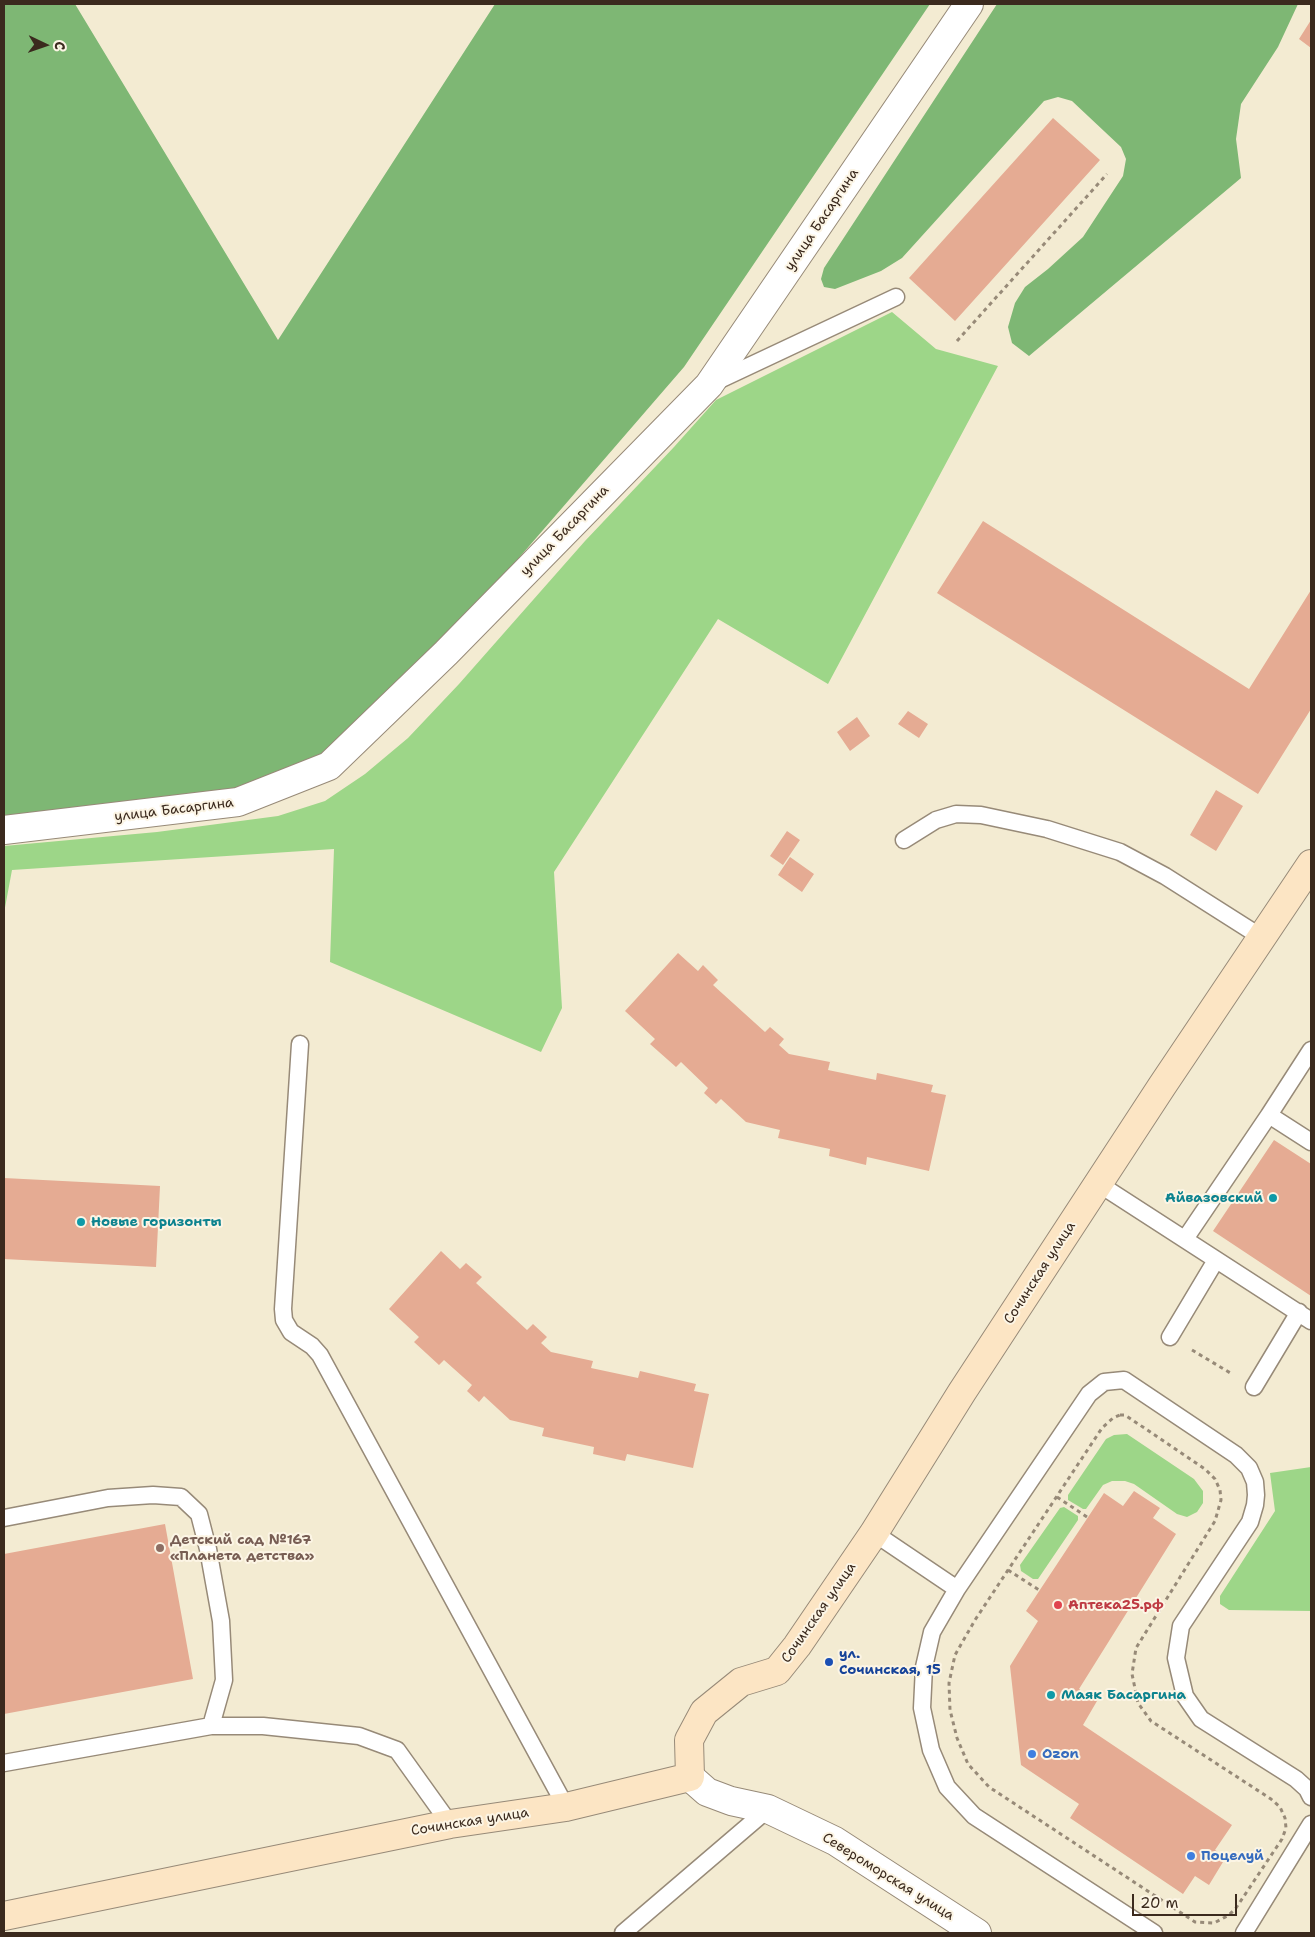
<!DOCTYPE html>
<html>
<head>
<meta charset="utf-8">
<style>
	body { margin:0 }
	#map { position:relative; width:1315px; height:1937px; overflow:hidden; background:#f3ebd2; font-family:"Shantell Sans",sans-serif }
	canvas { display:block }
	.frame { position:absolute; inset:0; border:5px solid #3b2a1e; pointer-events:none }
	.north { position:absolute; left:20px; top:20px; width:50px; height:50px; -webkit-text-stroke:4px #fcf5e5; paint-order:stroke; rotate:93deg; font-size:14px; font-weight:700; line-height:20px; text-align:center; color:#3b2a1e }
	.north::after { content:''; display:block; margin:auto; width:18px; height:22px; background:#3b2a1e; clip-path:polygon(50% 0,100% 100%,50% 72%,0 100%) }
	.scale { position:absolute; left:1132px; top:1894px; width:105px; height:22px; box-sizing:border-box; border:2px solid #3b2a1e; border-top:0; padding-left:6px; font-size:15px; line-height:18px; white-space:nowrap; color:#3b2a1e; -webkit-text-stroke:4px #fcf5e5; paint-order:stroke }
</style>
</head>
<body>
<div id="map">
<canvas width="1315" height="1937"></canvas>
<div class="frame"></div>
<div class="north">С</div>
<div class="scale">20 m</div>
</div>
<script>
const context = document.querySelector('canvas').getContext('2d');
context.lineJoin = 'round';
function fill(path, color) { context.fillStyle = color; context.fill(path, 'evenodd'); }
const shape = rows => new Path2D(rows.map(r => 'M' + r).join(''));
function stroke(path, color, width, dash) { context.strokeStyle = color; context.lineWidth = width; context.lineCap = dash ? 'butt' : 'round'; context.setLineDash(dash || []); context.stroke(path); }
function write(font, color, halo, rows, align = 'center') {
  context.font = font + ' "Shantell Sans",sans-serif'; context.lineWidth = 4; context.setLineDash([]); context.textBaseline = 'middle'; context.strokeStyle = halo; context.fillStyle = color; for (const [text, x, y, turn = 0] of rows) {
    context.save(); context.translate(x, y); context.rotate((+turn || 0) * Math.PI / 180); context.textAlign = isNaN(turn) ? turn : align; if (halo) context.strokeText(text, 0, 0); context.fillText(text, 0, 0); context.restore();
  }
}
fill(shape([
	[892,312,936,349,998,366,828,684,718,619,554,872,562,1008,541,1052,330,962,334,849,12,870,4,913,4,846,157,832,278,816,325,801,365,774,408,738,459,684,585,541,674,447,716,400],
	[1127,1434,1194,1479,1203,1491,1203,1503,1197,1512,1187,1517,1177,1514,1134,1484,1125,1481,1112,1481,1103,1485,1086,1509,1083,1509,1068,1500,1068,1495,1106,1439,1114,1435],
	[1311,1467,1311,1611,1229,1610,1220,1604,1220,1596,1275,1511,1270,1473],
	[1064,1507,1078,1516,1078,1520,1038,1579,1033,1579,1021,1571,1020,1565,1060,1508]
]), '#9dd688');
fill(shape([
	[4,4,75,4,278,340,495,4,930,4,684,367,415,678,320,755,248,791,4,832],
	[997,4,1298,4,1278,47,1241,104,1236,139,1241,178,1029,356,1012,343,1008,327,1015,303,1025,287,1048,269,1083,237,1123,176,1126,159,1121,147,1072,101,1058,97,1044,101,902,258,881,271,835,289,824,287,821,279,824,268]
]), '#7eb774');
fill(shape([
	[1311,20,1311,48,1299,39],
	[1053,118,1100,160,955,321,909,278],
	[983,521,1249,689,1311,590,1311,709,1258,794,937,593],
	[908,711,928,724,919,738,898,724],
	[857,717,870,736,850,751,837,732],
	[1216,790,1243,806,1216,851,1190,835],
	[787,831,800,840,783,865,770,856],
	[790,857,814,874,802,892,778,875],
	[678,953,698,971,703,965,718,980,713,985,765,1032,770,1027,784,1039,779,1045,789,1054,830,1062,828,1070,876,1080,877,1073,933,1085,931,1092,946,1095,929,1171,867,1157,866,1165,829,1156,830,1149,778,1138,780,1130,746,1122,721,1099,716,1104,704,1093,708,1088,681,1062,676,1067,650,1044,655,1039,625,1011],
	[1274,1140,1311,1164,1311,1296,1213,1231],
	[4,1178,160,1186,156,1267,4,1259],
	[441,1251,460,1269,466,1263,482,1277,476,1283,527,1330,533,1324,547,1337,541,1343,551,1352,593,1361,591,1368,638,1378,640,1371,696,1384,694,1391,709,1394,693,1468,627,1454,625,1461,593,1454,594,1447,542,1436,544,1428,510,1420,484,1396,479,1402,467,1391,472,1385,444,1360,439,1365,414,1342,419,1337,389,1309],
	[1134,1491,1160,1508,1153,1518,1176,1534,1079,1689,1097,1701,1083,1725,1232,1825,1215,1850,1226,1857,1209,1885,1195,1876,1183,1894,1070,1818,1079,1804,1021,1765,1010,1666,1038,1621,1026,1611,1104,1493,1123,1506],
	[165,1524,193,1679,4,1714,4,1554]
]), '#e5ab93');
const lane = shape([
	[713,383,896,297],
	[904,840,936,820,956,814,981,815,1047,829,1120,852,1165,876,1261,937],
	[300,1044,283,1309,284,1320,291,1332,312,1346,320,1355,566,1807],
	[1269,1115,1311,1050],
	[1099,1184,1311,1321],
	[1185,1239,1269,1115,1311,1142],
	[1170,1337,1216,1260],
	[1254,1387,1299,1312],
	[4,1518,108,1498,153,1495,181,1497,199,1514,208,1549,221,1621,224,1680,211,1726,263,1726,359,1736,397,1750,450,1824],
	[874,1533,957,1589],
	[4,1763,211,1726],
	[623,1933,768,1809],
	[1154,1933,974,1816,947,1787,931,1750,922,1708,924,1667,932,1632,957,1589,1089,1394,1104,1382,1124,1380,1236,1455,1249,1468,1255,1482,1256,1495,1255,1505,1250,1522,1181,1626,1176,1658,1185,1696,1201,1719,1296,1779,1307,1789,1311,1797],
	[1244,1933,1311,1824]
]);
const street = shape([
	[4,830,238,802,329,766,446,653,709,385,969,4],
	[690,1777,707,1792,731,1801,768,1809,835,1841,977,1933]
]);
const secondary = shape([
	[4,1916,450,1824,566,1807,690,1777,689,1740,704,1712,741,1682,777,1671,797,1646,874,1533,962,1392,1162,1086,1311,864]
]);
stroke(lane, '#978a78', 19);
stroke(street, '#978a78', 30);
stroke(secondary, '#978a78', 30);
stroke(shape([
	[957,341,1107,174],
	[1192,1350,1232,1374],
	[1120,1415,1125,1415,1205,1469,1215,1479,1220,1490,1221,1500,1215,1521,1136,1648,1132,1674,1138,1703,1151,1721,1271,1799,1280,1807,1285,1818,1286,1828,1282,1839,1236,1908,1229,1915,1214,1923,1195,1922,989,1787,968,1764,957,1738,950,1710,949,1683,955,1655,975,1620,1102,1428,1113,1418,1120,1415],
	[1057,1497,1087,1517],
	[1008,1570,1039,1590]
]), '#978a78', 3, [4, 4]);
stroke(lane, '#fff', 16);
stroke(street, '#fff', 28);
stroke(secondary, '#fce5c4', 28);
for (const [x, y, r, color] of [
	[1273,1198,5,"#0f9aa8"],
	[81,1222,5,"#0f9aa8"],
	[160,1548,5,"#8d6e63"],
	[1058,1605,5,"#e0444e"],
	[829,1662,5,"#1a4fb4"],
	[1051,1695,5,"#0f9aa8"],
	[1032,1754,5,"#3f7fe0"],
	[1191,1856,5,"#3f7fe0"]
]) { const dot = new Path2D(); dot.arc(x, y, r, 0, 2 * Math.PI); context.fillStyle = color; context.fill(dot); stroke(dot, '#fcf5e5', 2); }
write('14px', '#3b2a1e', '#fcf5e5', [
	["улица Басаргина",822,220,-56],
	["улица Басаргина",565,531,-46],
	["улица Басаргина",174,810,-7],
	["Сочинская улица",1040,1273,-57],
	["Сочинская улица",819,1613,-55],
	["Сочинская улица",470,1822,-9],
	["Североморская улица",888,1877,32]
]);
write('bold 14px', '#0d838f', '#fcf5e5', [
	["Айвазовский",1263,1198,"right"],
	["Новые горизонты",91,1222],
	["Маяк Басаргина",1061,1695]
], 'left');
write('bold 14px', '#785e54', '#fcf5e5', [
	["Детский сад №167",170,1540],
	["«Планета детства»",170,1556]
], 'left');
write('bold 14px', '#be3a42', '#fcf5e5', [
	["Аптека25.рф",1068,1605]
], 'left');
write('bold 14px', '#164399', '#fcf5e5', [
	["ул.",839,1654],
	["Сочинская, 15",839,1670]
], 'left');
write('bold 14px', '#366cbe', '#fcf5e5', [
	["Ozon",1042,1754],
	["Поцелуй",1201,1856]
], 'left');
</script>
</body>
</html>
